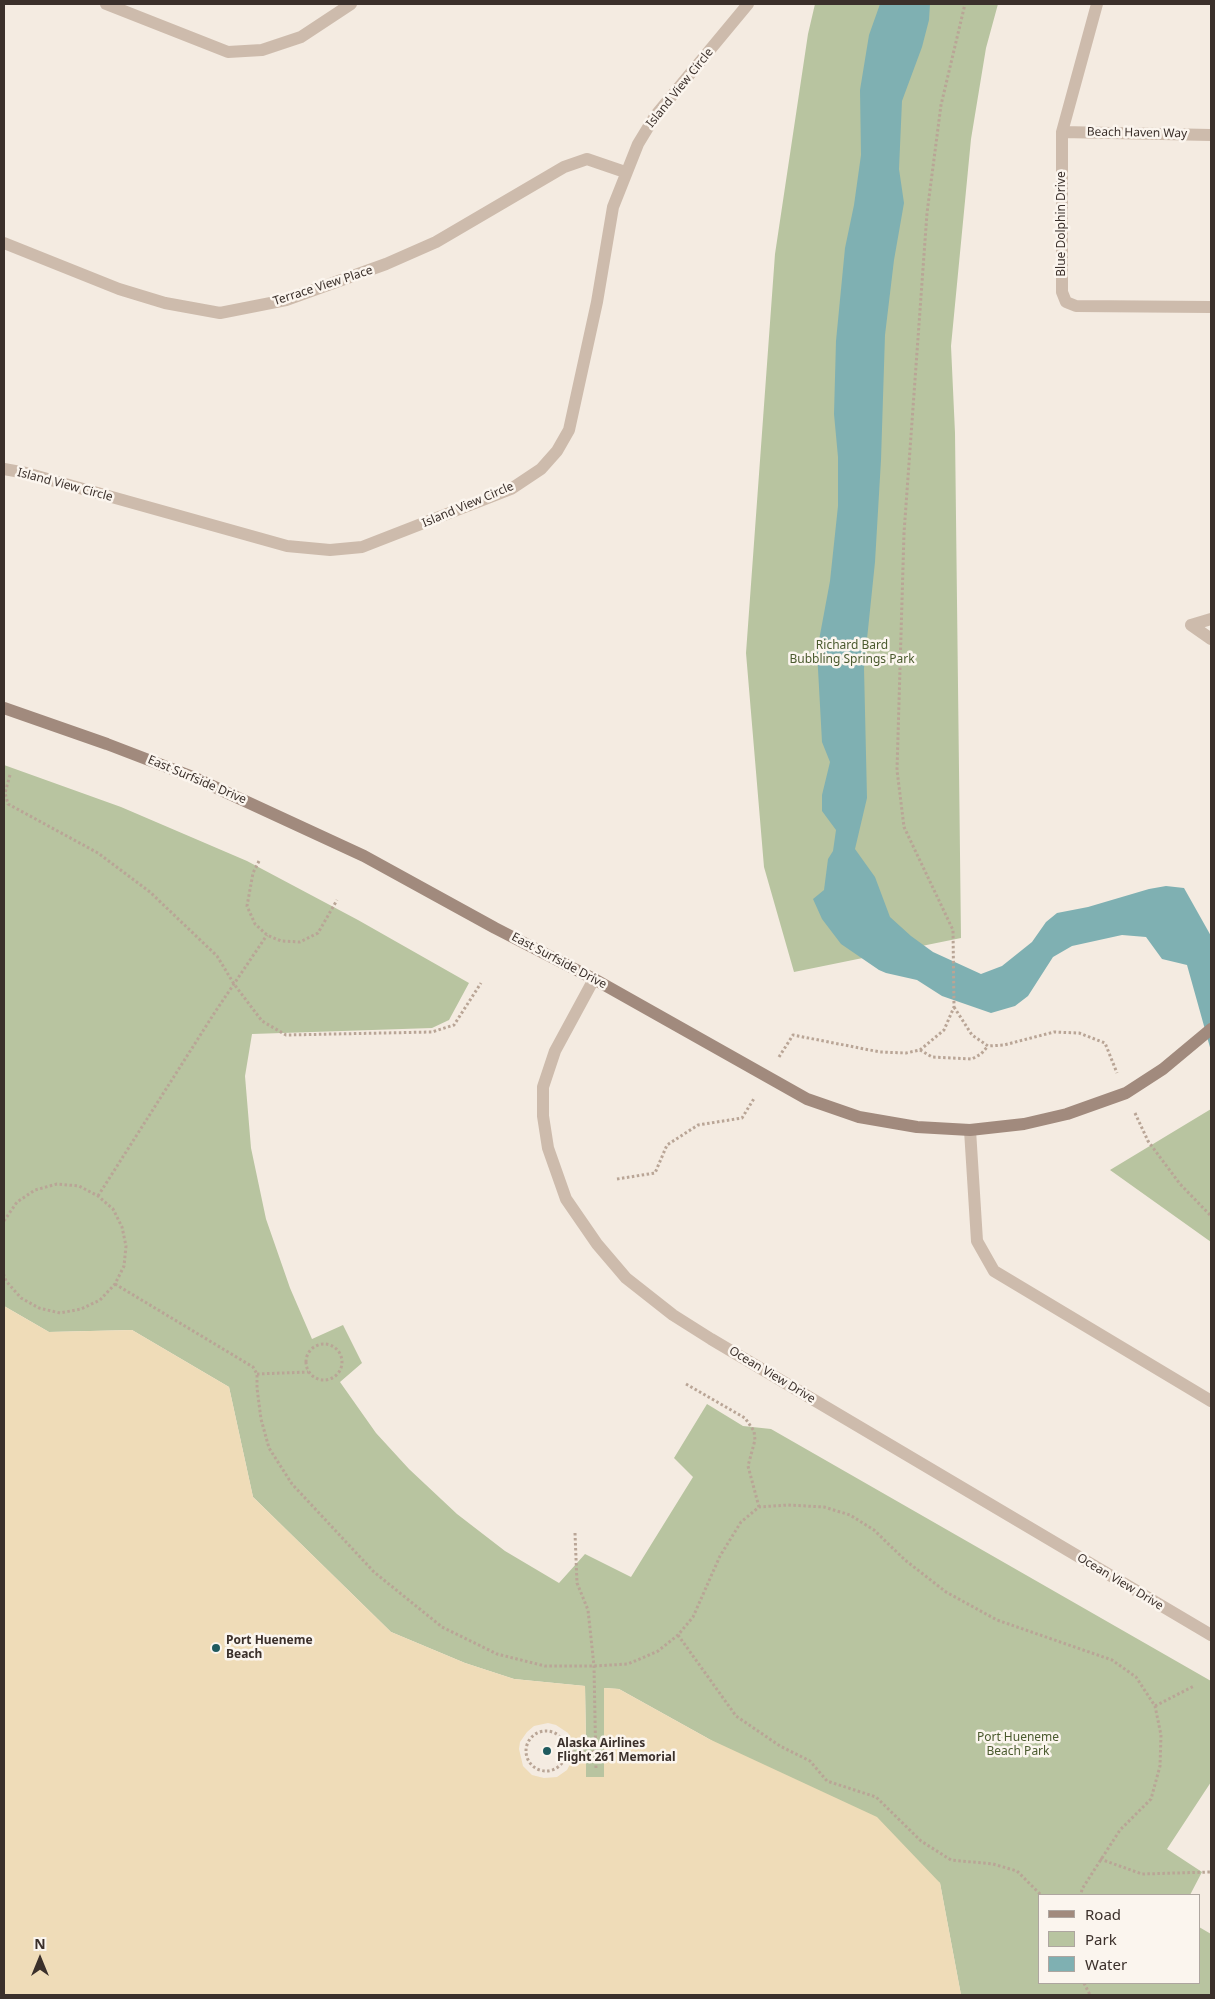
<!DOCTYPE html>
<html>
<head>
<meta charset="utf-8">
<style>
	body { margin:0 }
	#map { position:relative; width:1215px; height:1999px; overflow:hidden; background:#f4ebe1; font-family:"Noto Sans",sans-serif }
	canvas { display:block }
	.frame { position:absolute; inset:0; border:5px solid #3b302b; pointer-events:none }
	.legend { position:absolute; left:1038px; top:1894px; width:162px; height:90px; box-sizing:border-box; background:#fbf5ee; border:1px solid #aea6a0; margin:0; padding:6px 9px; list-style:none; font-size:15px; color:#3b302b }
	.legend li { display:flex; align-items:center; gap:10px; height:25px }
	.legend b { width:25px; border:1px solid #aea6a0 }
	.north { position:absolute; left:15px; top:1934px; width:50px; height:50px; -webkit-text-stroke:4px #fbf5ee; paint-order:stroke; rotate:0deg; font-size:14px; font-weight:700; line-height:20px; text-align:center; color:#3b302b }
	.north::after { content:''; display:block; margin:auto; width:18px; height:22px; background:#3b302b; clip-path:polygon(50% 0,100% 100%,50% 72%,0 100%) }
</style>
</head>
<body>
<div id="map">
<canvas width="1215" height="1999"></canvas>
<div class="frame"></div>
<ul class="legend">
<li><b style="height:6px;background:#a18a7d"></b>Road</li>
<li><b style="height:14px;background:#b8c4a0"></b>Park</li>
<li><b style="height:14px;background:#7fb0b2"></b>Water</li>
</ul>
<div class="north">N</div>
</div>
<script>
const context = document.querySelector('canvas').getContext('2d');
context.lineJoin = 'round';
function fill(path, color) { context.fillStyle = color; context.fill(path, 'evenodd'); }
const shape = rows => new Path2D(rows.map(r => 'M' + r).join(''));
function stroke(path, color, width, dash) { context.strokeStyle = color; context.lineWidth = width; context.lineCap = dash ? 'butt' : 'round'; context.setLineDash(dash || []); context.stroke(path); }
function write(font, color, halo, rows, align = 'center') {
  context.font = font + ' "Noto Sans",sans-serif'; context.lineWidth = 5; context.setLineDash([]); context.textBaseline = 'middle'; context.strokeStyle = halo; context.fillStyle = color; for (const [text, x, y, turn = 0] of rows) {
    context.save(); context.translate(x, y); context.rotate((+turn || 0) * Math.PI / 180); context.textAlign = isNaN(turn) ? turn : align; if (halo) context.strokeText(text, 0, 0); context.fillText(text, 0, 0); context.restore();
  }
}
fill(shape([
	[815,4,998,4,986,48,971,139,951,346,955,433,961,938,794,972,764,867,746,653,775,254,808,34],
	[4,765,121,807,247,861,358,920,469,983,449,1020,432,1028,252,1034,245,1076,251,1148,266,1219,290,1288,312,1339,343,1325,362,1363,340,1382,376,1433,409,1469,457,1514,505,1551,559,1583,585,1554,631,1577,693,1477,674,1458,707,1404,743,1426,771,1429,1211,1681,1211,1782,1167,1849,1202,1872,1190,1895,1039,1895,1039,1983,1199,1983,1199,1927,1211,1934,1211,1995,961,1995,940,1883,709,1739,619,1689,604,1688,604,1777,586,1777,586,1757,574,1757,573,1743,586,1743,585,1686,514,1679,465,1663,391,1632,253,1497,229,1387,132,1330,49,1332,4,1306],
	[1211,1109,1211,1242,1110,1170]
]), '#b8c4a0');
fill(shape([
	[4,1306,49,1332,132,1330,229,1387,253,1497,391,1632,465,1663,514,1679,585,1686,586,1743,573,1743,568,1733,556,1725,548,1723,534,1726,527,1732,520,1742,519,1749,523,1766,532,1775,544,1778,557,1777,567,1770,574,1757,586,1757,586,1777,604,1777,604,1688,619,1689,709,1739,877,1817,940,1883,961,1995,4,1995]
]), '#efdcb8');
fill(shape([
	[880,4,930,4,929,20,922,47,902,101,899,169,904,203,894,260,885,335,881,460,875,562,864,668,867,798,855,849,875,877,890,917,911,936,933,952,981,974,1002,966,1032,942,1046,922,1057,913,1088,907,1149,889,1166,886,1184,888,1211,936,1211,1051,1187,965,1162,959,1146,937,1122,935,1072,946,1053,957,1028,996,1015,1006,991,1013,942,996,917,980,886,973,879,970,841,944,822,919,813,899,824,890,828,859,833,851,836,830,822,811,822,795,830,762,822,742,817,651,830,581,838,506,838,457,834,414,836,341,845,248,854,205,861,155,860,90,869,35]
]), '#7fb0b2');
stroke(shape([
	[10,775,5,793,8,804,98,853,150,892,217,956,234,984,262,1021,286,1035,432,1032,454,1025,481,983],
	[259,861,253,873,247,906,255,924,267,935,281,941,300,942,318,933,337,900],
	[954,1007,972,1035,988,1046,1004,1045,1054,1032,1079,1033,1105,1043,1117,1073],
	[920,1050,932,1057,972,1059,981,1054,988,1046],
	[779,1057,793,1035,880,1052,906,1053,920,1050,944,1030,954,1007,953,930,904,827,897,770,904,533,927,213,941,105,965,4],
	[1135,1113,1148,1141,1180,1184,1211,1216],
	[617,1179,655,1173,667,1145,698,1125,742,1118,755,1097],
	[98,1196,215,1012,267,935],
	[4,1221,17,1202,35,1190,57,1184,79,1186,98,1196,113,1209,122,1227,126,1246,124,1266,115,1284,100,1300,81,1309,60,1313,39,1308,21,1298,6,1281,4,1275],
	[115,1284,253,1367,257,1374,257,1388,261,1419,269,1448,292,1484,374,1572,442,1627,497,1654,545,1666,594,1666,628,1664,658,1651,678,1635,693,1617,720,1556,741,1522,759,1507,788,1505,824,1507,850,1515,874,1530,905,1560,946,1592,997,1620,1112,1660,1136,1677,1155,1706,1161,1735,1160,1766,1151,1799,1120,1830,1082,1889,1081,1895],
	'306 1362a18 18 0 1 1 36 0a18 18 0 1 1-36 0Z',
	[257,1374,308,1372],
	[686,1384,745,1418,754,1431,755,1440,748,1466,759,1507],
	[575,1533,577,1583,588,1610,594,1666,596,1770],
	[678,1635,736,1716,780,1746,810,1761,827,1781,876,1797,921,1841,951,1860,993,1864,1017,1871,1041,1895],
	[1155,1706,1194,1686],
	'526 1751a20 20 0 1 1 40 0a20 20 0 1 1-40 0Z',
	[567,1752,595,1752],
	[1100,1859,1142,1874,1211,1872],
	[1084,1983,1090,1995]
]), '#b9a596', 3, [2.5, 2.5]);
stroke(shape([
	[1191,625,1211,639],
	[1191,625,1211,619],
	[970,1130,977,1241,994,1271,1211,1401]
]), '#cdbbac', 12);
stroke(shape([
	[106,4,228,52,262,50,301,37,351,4],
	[1097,4,1062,132,1062,292,1066,302,1076,306,1211,307],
	[1062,132,1211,135],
	[4,243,119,289,165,303,220,313,286,300,386,264,436,242,564,167,587,159,625,172],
	[4,469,26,473,287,546,330,550,362,547,511,489,541,469,557,451,569,430,597,302,613,207,638,144,655,116,748,4],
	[594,979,555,1051,543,1087,543,1116,548,1148,566,1199,597,1244,626,1278,673,1315,711,1339,1211,1635]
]), '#cdbbac', 12);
stroke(shape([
	[4,708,107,744,193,777,364,856,495,928,594,979,807,1099,859,1117,917,1127,970,1130,1024,1124,1067,1114,1126,1093,1163,1069,1211,1029]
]), '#a18a7d', 12);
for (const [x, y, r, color] of [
	[216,1648,5,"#1f5a5e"],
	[547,1751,5,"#1f5a5e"]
]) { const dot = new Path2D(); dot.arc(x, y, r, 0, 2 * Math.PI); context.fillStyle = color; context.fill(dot); stroke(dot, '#fbf5ee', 2); }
write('12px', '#3b302b', '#fbf5ee', [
	["Island View Circle",680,88,-51],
	["Beach Haven Way",1137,133,1],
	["Blue Dolphin Drive",1062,224,-90],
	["Terrace View Place",323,286,-18],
	["Island View Circle",65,485,15],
	["Island View Circle",468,505,-23],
	["East Surfside Drive",197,780,23],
	["East Surfside Drive",559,961,28],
	["Ocean View Drive",772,1375,31],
	["Ocean View Drive",1120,1582,31]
]);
write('12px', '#4a5a2e', '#fbf5ee', [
	["Richard Bard",852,646],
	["Bubbling Springs Park",852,660],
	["Port Hueneme",1018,1738],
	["Beach Park",1018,1752]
]);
write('bold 12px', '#3b302b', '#fbf5ee', [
	["Port Hueneme",226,1641],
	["Beach",226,1655],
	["Alaska Airlines",557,1744],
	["Flight 261 Memorial",557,1758]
], 'left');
</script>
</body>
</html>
